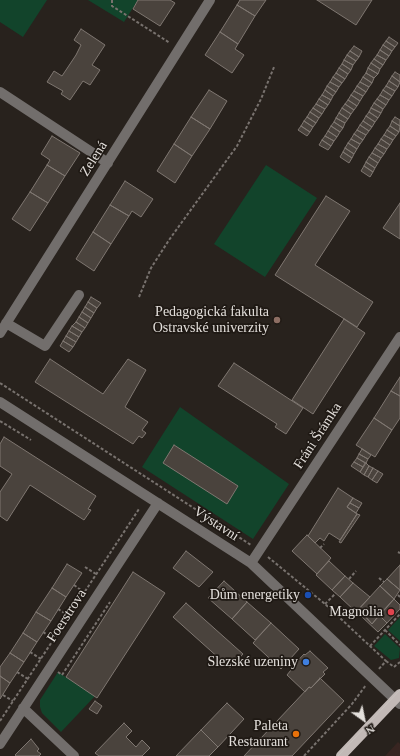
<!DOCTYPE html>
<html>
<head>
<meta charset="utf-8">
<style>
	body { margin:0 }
	#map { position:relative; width:400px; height:756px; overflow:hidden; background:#28221d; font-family:Georgia,serif }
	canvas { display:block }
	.north { position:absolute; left:344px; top:700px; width:40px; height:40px; -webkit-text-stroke:3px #1f1914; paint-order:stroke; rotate:147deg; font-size:11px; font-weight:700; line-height:16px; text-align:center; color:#e3dfdb }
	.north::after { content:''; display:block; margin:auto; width:14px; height:18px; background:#e3dfdb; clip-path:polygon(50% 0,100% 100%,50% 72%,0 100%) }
</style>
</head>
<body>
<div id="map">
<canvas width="400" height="756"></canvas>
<div class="north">N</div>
</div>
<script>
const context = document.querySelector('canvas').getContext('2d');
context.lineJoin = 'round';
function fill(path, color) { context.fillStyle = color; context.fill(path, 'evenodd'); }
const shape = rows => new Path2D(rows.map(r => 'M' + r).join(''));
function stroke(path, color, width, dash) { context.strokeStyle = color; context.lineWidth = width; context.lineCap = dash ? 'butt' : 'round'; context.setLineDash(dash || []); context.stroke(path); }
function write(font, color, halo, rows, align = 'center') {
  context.font = font + ' Georgia,serif'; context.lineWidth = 3.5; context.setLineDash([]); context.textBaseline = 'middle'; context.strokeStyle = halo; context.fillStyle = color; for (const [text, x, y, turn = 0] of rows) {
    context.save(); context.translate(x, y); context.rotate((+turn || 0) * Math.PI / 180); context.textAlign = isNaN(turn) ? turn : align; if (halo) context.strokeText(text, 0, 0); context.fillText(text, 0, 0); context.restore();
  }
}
fill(shape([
	[398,742,400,744,400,756,385,756]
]), '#382521');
fill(shape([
	[0,0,47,0,23,37,0,22],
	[88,0,138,0,124,22],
	[266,165,317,198,265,277,214,244],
	[180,407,289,484,253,539,142,467],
	[400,617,400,641,388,630],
	[385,634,400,648,399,658,391,660,374,646],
	[58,672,95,696,61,732,42,713,40,707,40,700]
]), '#12442b');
const building = shape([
	[138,0,170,0,175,3,160,26,133,9,138,0],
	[240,0,266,0,255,16,237,5,240,0],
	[317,0,372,0,356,25,317,0],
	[237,5,255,16,238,44,220,32,237,5],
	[81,29,105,45,92,65,100,70,90,85,83,81,70,100,61,94,63,91,47,82,54,71,62,76,76,55,81,45,74,40,81,29],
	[220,32,238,44,235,49,244,55,232,73,205,55,220,32],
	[389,37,398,43,395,47,386,41,389,37],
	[386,41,395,47,392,51,383,45,386,41],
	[383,45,392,51,389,56,380,50,383,45],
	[354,46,362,51,359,57,350,51,354,46],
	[380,50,389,56,386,60,377,55,380,50],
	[350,51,359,57,356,61,347,55,350,51],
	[347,55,356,61,353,65,344,60,347,55],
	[377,55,386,60,383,65,374,59,377,55],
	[374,59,383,65,380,69,371,63,374,59],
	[344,60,353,65,351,70,342,64,344,60],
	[371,63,380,69,378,74,368,68,371,63],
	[342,64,351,70,348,74,339,68,342,64],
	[339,68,348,74,345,79,336,73,339,68],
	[368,68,378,74,374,78,366,73,368,68],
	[395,72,400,75,400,82,392,76,395,72],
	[336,73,345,79,342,83,333,77,336,73],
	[366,73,374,78,372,83,363,77,366,73],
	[392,76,400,82,398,87,389,81,392,76],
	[333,77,342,83,339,87,330,82,333,77],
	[363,77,372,83,369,87,360,82,363,77],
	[389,81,398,87,395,91,386,86,389,81],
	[330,82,339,87,336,92,327,86,330,82],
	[360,82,369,87,366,92,357,86,360,82],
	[327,86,336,92,333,96,325,90,327,86],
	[357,86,366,92,363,96,354,91,357,86],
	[386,86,395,91,392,96,383,90,386,86],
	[209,90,227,101,210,129,191,117,209,90],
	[325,90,333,96,331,100,322,95,325,90],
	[383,90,392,96,389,100,380,95,383,90],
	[354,91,363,96,360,101,351,95,354,91],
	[322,95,331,100,328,105,319,99,322,95],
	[351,95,360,101,357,106,348,100,351,95],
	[380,95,389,100,386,105,377,99,380,95],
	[319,99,328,105,325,109,316,104,319,99],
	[377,99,386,105,383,109,374,103,377,99],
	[348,100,357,106,354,110,345,104,348,100],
	[374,103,383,109,381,113,371,108,374,103],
	[316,104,325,109,322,114,313,108,316,104],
	[345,104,354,110,351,114,342,108,345,104],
	[313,108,322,114,319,118,310,112,313,108],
	[342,108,351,114,348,119,339,113,342,108],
	[371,108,381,113,378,118,369,112,371,108],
	[310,112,319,118,316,123,307,117,310,112],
	[369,112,378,118,375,122,366,116,369,112],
	[339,113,348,119,345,123,336,118,339,113],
	[366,116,375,122,372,127,363,121,366,116],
	[191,117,210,129,192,156,174,144,191,117],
	[307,117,316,123,313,127,304,121,307,117],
	[395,117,400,120,400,126,392,121,395,117],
	[336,118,345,123,343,128,334,122,336,118],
	[304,121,313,127,310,132,301,126,304,121],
	[363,121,372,127,369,131,360,125,363,121],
	[392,121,400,126,399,132,390,126,392,121],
	[334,122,343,128,340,132,331,126,334,122],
	[360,125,369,131,366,135,357,130,360,125],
	[301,126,310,132,307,136,298,130,301,126],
	[331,126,340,132,337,137,328,131,331,126],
	[390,126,399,132,396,136,387,130,390,126],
	[357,130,366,135,363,140,354,134,357,130],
	[387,130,396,136,393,140,384,135,387,130],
	[328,131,337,137,334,141,325,136,328,131],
	[354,134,363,140,360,144,351,139,354,134],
	[384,135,393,140,390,145,381,139,384,135],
	[52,136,80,153,65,176,47,165,50,160,41,154,52,136],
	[325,136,334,141,331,146,322,140,325,136],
	[351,139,360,144,357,149,348,143,351,139],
	[381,139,390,145,387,149,378,144,381,139],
	[322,140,331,146,328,150,319,145,322,140],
	[348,143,357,149,354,154,345,148,348,143],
	[174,144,192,156,175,183,157,171,174,144],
	[378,144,387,149,384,154,375,148,378,144],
	[345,148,354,154,352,158,343,152,345,148],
	[375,148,384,154,381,158,372,153,375,148],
	[343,152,352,158,349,163,340,157,343,152],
	[372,153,381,158,378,163,369,157,372,153],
	[369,157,378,163,375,168,366,162,369,157],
	[366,162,375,168,373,172,364,166,366,162],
	[47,165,65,176,48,203,30,192,47,165],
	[364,166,373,172,370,177,361,171,364,166],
	[125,181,153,199,141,217,132,211,129,216,110,205,125,181],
	[30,192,48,203,30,231,12,219,30,192],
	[326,196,350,211,315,265,373,302,357,327,275,275,326,196],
	[400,203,400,239,383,228,400,203],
	[110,205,129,216,111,244,93,232,110,205],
	[93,232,111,244,94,271,76,259,93,232],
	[91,297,101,303,97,308,88,302,91,297],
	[88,302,97,308,94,313,85,307,88,302],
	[85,307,94,313,91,318,82,312,85,307],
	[82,312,91,318,88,323,79,317,82,312],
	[79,317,88,323,85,328,76,322,79,317],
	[344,319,365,333,313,414,292,400,344,319],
	[76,322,85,328,82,332,72,326,76,322],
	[72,326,82,332,79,337,69,331,72,326],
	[69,331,79,337,76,342,66,336,69,331],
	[66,336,76,342,73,347,63,341,66,336],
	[63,341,73,347,69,352,60,346,63,341],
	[50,359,103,394,128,359,146,370,125,407,148,422,142,430,146,433,142,438,139,436,133,444,35,382,50,359],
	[234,363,303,408,286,434,275,427,277,424,218,386,234,363],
	[400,377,400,396,391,391,400,377],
	[391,391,400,396,400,418,392,430,374,418,391,391],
	[374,418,392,430,375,457,356,445,374,418],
	[4,437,96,496,88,509,91,510,84,520,30,485,7,521,0,516,0,492,12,474,0,466,0,444,4,437],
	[174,445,238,486,227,504,163,463,174,445],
	[362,449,371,455,368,459,359,454,362,449],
	[359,454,368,459,366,463,357,458,359,454],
	[357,458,365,463,363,467,354,462,357,458],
	[354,462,363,467,360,472,351,466,354,462],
	[366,463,369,466,364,475,360,472,366,463],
	[369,466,373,468,368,477,364,475,369,466],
	[373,468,378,471,372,480,368,477,373,468],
	[378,471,383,474,377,483,372,480,378,471],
	[338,488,353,498,347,507,357,514,340,540,329,533,324,541,320,538,315,543,308,536,338,488],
	[353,498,362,503,359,508,350,503,353,498],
	[350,503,359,508,356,513,347,507,350,503],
	[357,514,360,515,341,543,339,542,357,514],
	[307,535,331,558,317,574,292,551,307,535],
	[186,551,213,572,199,587,173,568,186,551],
	[329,561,345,576,332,590,316,575,329,561],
	[67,564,82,573,66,597,52,588,67,564],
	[400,565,400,590,387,579,400,565],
	[133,572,165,593,97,698,66,677,133,572],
	[345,576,353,583,340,597,332,590,345,576],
	[387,579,400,590,394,599,380,586,387,579],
	[224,581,247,602,232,619,208,598,224,581],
	[353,583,370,597,356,612,340,597,353,583],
	[380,586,394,599,372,624,363,614,361,616,356,612,380,586],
	[52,588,66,597,51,621,36,612,52,588],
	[394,599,400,605,400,609,387,623,379,615,394,599],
	[247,602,271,623,255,640,232,619,247,602],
	[186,603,243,654,230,668,173,617,186,603],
	[36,612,51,621,37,642,23,633,36,612],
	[363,614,372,624,379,615,387,623,378,632,361,616,363,614],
	[271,623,299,649,281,669,253,643,271,623],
	[23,633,37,642,24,662,10,653,23,633],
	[310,651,328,668,323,672,325,674,311,688,309,687,305,692,287,675,291,670,290,669,304,654,305,655,310,651],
	[10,653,24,662,10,683,0,676,0,667,10,653],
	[0,676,10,683,0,699,0,676],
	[320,678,344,701,292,756,244,756,260,739,259,738,261,738,309,687,311,688,320,678],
	[95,701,102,706,97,714,89,709,95,701],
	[227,703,244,719,218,747,201,730,227,703],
	[124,723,132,731,126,737,136,747,142,740,150,748,142,756,99,756,95,753,124,723],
	[201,730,218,747,209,756,176,756,201,730],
	[31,739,39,749,37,751,41,754,39,756,16,756,15,755,31,739]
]);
fill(building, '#4a433d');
stroke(building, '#7f7771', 1);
stroke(shape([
	[112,0,112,6,170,43],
	[139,297,151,268,169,240,237,146,261,99,274,67],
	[0,383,251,545],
	[0,421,31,440],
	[320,548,324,544],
	[398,552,400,553],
	[268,557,325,604,386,661,378,670],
	[85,567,96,574],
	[379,578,384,582],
	[349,579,356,571],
	[74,585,85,593],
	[398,595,400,597],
	[325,604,336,593],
	[58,609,69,616],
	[385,630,400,645],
	[43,632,54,639],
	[370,646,400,614],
	[30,652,41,659],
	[386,661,394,667,400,662],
	[17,672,28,679],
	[58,672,62,675,110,602],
	[3,695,13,701],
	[0,721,139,509],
	[304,756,352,704,366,685]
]), '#78726e', 2, [3, 2]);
stroke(shape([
	[0,92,108,163],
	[6,323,45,346,79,295],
	[0,333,210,0],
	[0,402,251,563,400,704],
	[251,563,400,337],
	[23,708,74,756],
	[0,744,158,503]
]), '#726e6c', 10);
stroke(shape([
	[341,756,400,694]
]), '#c2b9b6', 10);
stroke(shape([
	[338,756,400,690]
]), '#c7c2be', 1);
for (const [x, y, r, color] of [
	[277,320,4,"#8d6e63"],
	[308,595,4,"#1a4fb4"],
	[391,612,4,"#e0444e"],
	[306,662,4,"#3f7fe0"],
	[296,734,4,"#e8710a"]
]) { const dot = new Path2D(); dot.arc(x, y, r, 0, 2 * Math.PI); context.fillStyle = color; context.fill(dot); stroke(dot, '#1f1914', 1.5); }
write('14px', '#e3dfdb', '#1f1914', [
	["Zelená",94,159,-58],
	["Fráni Šrámka",318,436,-57],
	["Výstavní",216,524,33],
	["Foerstrova",67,616,-57]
]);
write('14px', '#e3dfdb', '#1f1914', [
	["Pedagogická fakulta",269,312],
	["Ostravské univerzity",269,328],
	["Dům energetiky",300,595],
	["Magnolia",383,612],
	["Slezské uzeniny",298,662],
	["Paleta",288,726],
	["Restaurant",288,742]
], 'right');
</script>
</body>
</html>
